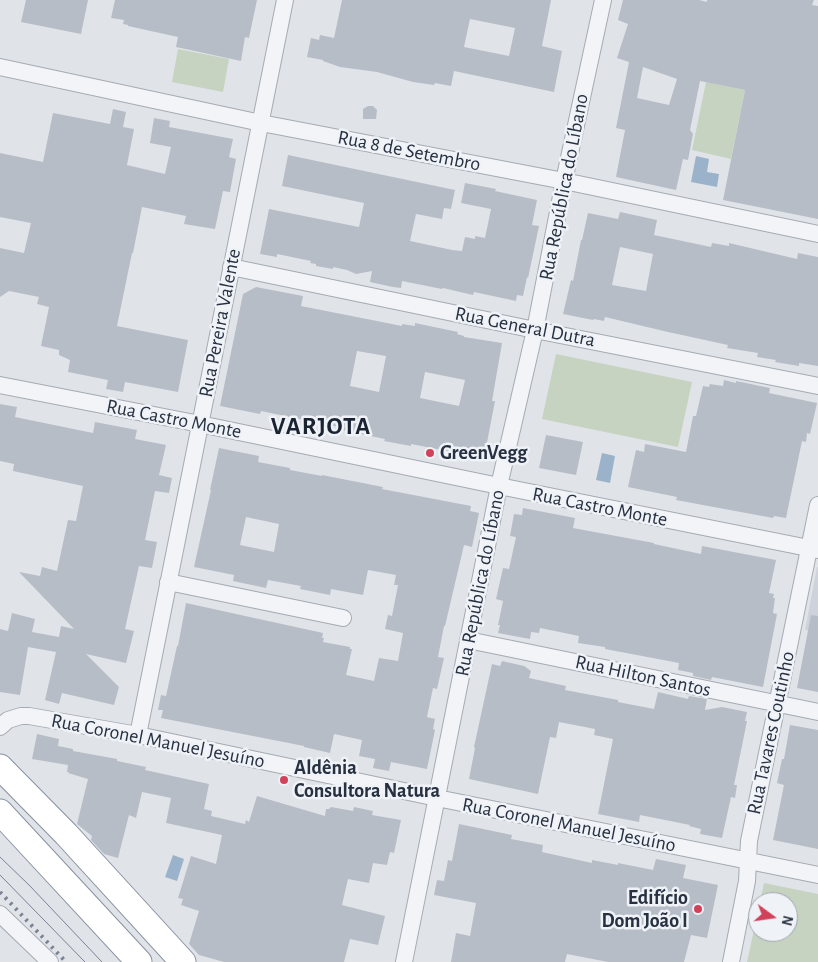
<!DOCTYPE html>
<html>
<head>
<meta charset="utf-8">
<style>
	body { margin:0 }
	#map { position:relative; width:818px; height:962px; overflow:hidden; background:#e0e4e9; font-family:"Alegreya Sans",sans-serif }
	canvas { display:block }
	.north { position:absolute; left:748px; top:892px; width:50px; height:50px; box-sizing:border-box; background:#eff2f7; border:1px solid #9fa5ae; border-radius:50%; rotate:104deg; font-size:14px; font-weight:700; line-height:20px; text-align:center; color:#283141 }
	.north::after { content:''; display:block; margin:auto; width:18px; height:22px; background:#d1425a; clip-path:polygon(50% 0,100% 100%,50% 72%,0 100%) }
</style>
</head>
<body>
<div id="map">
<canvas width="818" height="962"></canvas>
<div class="north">N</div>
</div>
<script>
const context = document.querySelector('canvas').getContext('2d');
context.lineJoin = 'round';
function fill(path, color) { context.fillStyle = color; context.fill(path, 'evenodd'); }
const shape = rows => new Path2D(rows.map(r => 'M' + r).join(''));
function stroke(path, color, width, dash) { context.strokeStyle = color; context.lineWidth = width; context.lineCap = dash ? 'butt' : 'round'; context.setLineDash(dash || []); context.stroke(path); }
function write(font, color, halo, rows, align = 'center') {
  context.font = font + ' "Alegreya Sans",sans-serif'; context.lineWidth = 5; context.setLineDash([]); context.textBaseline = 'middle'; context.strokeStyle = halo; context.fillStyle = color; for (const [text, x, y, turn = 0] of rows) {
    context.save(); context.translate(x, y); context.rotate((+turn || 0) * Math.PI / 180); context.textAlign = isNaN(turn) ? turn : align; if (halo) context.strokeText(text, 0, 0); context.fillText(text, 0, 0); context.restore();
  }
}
fill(shape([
	[817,567,818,567,818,633,805,630]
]), '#ced3db');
fill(shape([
	[178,49,229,59,223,92,172,82],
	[706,82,745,90,731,159,692,150],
	[556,354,692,382,678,447,542,419],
	[764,883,818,894,818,962,747,962,758,911,758,932,788,932,788,902,760,902]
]), '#c6d3c1');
fill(shape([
	[696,156,709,159,707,172,719,174,717,187,691,182],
	[602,453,615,456,610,483,596,480],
	[173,855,184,859,177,881,165,877]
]), '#9ab2ca');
fill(shape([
	[26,0,88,0,81,34,21,22],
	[115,0,257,0,249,38,245,37,241,61,176,47,178,37,128,26,128,25,123,24,124,20,111,18],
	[342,0,551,0,542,46,562,51,554,92,454,71,451,86,435,83,434,85,413,82,377,72,340,67,323,61,323,60,307,57,311,38,319,40,320,35,334,38],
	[470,19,515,28,509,56,464,47],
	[623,0,699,0,707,2,707,0,814,0,812,5,818,6,818,219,723,200,745,90,700,81,690,130,693,134,688,160,683,159,676,190,616,177,625,130,616,128,629,62,617,58,628,24,618,20],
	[643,67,677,79,669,105,637,98],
	[368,106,373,106,377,110,376,119,363,119,363,109],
	[113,109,126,112,123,127,134,129,127,165,165,174,171,147,150,143,154,118,170,121,169,127,233,139,229,157,236,159,230,192,223,191,215,229,184,224,186,216,142,207,133,253,132,253,117,326,188,340,178,392,125,382,123,392,106,389,108,380,68,372,70,360,59,355,59,350,41,346,49,307,37,304,39,297,9,291,0,297,0,248,24,253,31,223,0,217,0,153,43,162,53,113,110,124],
	[288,155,455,190,451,209,444,208,442,219,416,214,410,241,452,250,462,251,465,237,475,239,475,236,485,238,491,209,461,203,465,183,496,189,495,191,537,200,532,225,539,226,528,278,527,277,523,296,517,295,516,301,474,292,473,295,443,288,442,289,402,281,401,288,393,287,370,282,372,271,356,274,347,270,333,267,333,269,316,266,316,264,310,263,311,261,277,254,277,257,260,254,269,209,359,227,364,203,282,186],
	[620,212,657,220,654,235,711,247,712,243,729,246,729,243,797,259,798,253,818,257,818,366,799,363,799,366,775,362,776,360,757,357,758,353,727,348,728,345,668,332,605,317,604,321,594,319,593,320,563,314,571,280,573,281,581,240,582,240,588,213,618,219],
	[620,247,653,254,646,291,612,285],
	[256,287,303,296,301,306,402,326,402,324,415,326,415,323,458,332,457,334,464,336,464,337,502,343,492,401,495,401,484,458,411,444,411,446,384,441,385,439,342,430,343,428,261,411,260,414,220,406,243,294],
	[357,351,386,356,379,392,350,386],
	[425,372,465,380,459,406,420,398],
	[724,380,736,383,736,381,770,388,769,393,817,403,810,434,807,433,806,442,802,441,786,518,774,516,773,518,676,500,677,497,628,487,636,450,644,452,645,444,686,452,693,416,696,416,703,386,709,387,710,384,723,386],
	[0,404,17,407,15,417,93,433,95,422,137,430,135,439,166,445,159,475,172,478,169,493,155,491,145,540,157,542,152,568,139,566,125,629,134,631,126,663,86,654,119,687,114,705,62,693,59,704,45,700,56,652,28,647,20,695,0,692,0,629,8,631,12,613,35,619,32,632,59,637,61,626,74,629,19,572,40,576,42,567,57,571,68,520,76,521,83,486,13,471,14,464,0,461],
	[546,435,583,442,576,475,539,468],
	[219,448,259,456,258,462,290,468,290,470,322,476,322,475,383,487,382,489,471,506,470,511,479,513,472,547,464,545,445,626,444,626,438,657,444,658,437,689,433,688,427,717,435,719,433,729,435,730,427,769,391,762,389,771,373,768,375,759,359,756,362,740,334,734,330,753,304,747,304,746,161,718,163,710,158,710,161,695,166,696,177,646,178,646,186,603,323,633,322,638,324,638,323,642,350,647,350,649,352,649,346,675,374,681,379,658,398,661,403,633,385,629,388,615,392,616,398,585,394,585,396,575,368,570,363,595,331,589,330,595,300,589,301,586,268,580,266,588,233,581,234,575,194,567,211,490,210,490],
	[246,517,279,524,274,552,240,545],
	[523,508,575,518,573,528,654,543,654,544,701,554,702,546,776,560,769,593,774,594,773,598,775,598,773,613,777,614,763,687,712,677,711,680,693,676,693,673,678,670,679,663,605,649,605,647,578,643,579,636,540,628,539,633,531,632,530,639,498,633,500,625,498,625,503,601,496,599,503,568,509,569,516,537,510,536,514,514,522,515],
	[811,615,818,616,818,692,797,688],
	[502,661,524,666,531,671,529,678,566,686,565,690,618,700,618,702,654,709,658,692,688,699,689,696,707,699,705,710,722,707,747,712,745,721,747,721,734,785,737,785,735,798,731,797,722,838,700,834,701,829,689,826,690,825,640,815,639,822,598,814,613,739,594,735,595,729,559,722,556,738,550,737,538,794,469,779,475,748,474,747,492,664,500,666],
	[790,725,818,730,818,849,773,840,784,785,777,783,782,759,784,759],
	[37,734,59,739,58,746,73,749,73,751,117,759,117,761,146,767,145,770,209,784,204,809,212,811,211,816,245,824,246,820,249,822,257,796,325,816,326,809,329,809,331,807,353,811,354,807,373,811,372,815,401,820,394,853,390,852,387,865,373,863,369,883,348,879,342,905,385,916,378,945,350,939,344,962,224,962,199,955,189,944,199,911,181,905,183,899,178,898,191,856,216,864,222,835,166,823,171,798,142,792,136,818,129,815,118,858,104,854,91,840,92,836,77,824,88,779,68,773,69,772,67,772,68,765,32,759],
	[459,824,512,835,511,839,543,845,542,852,592,863,592,860,618,865,618,863,653,870,656,859,686,865,683,878,718,885,707,938,691,935,684,962,608,962,567,954,565,962,451,962,456,933,470,936,476,903,434,895,437,880,444,881,448,860,452,861]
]), '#b7bdc6');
const minor = shape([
	[0,67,261,123,564,181,818,234],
	[231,267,535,330,818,386],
	[0,385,200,424,499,486,818,550],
	[168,582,343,618],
	[468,640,818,712],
	[0,727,8,720,21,716,29,716,138,735,437,798,818,875],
	[138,735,285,0],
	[0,914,50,962],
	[404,962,499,486,535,330,564,181,603,0],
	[731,962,747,881,749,841,818,505]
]);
const highway = shape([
	[0,767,66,834,183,962],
	[0,812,139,962]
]);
stroke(minor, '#a5abb3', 18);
stroke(highway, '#8791a0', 27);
stroke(minor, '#f3f4f7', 16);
stroke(highway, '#fff', 25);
stroke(shape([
	[0,857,30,886,102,962],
	[0,875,85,962]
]), '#798393', 1);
stroke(shape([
	[0,892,66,962]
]), '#798393', 4, [2.5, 5]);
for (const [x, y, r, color] of [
	[430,453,5,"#d1425a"],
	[284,780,5,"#d1425a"],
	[698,909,5,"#d1425a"]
]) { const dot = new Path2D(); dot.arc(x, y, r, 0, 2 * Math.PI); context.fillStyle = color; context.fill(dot); stroke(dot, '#eff2f7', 2); }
write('20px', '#283141', '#eff2f7', [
	["Rua 8 de Setembro",409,151,11],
	["Rua República do Líbano",564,187,-79],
	["Rua Pereira Valente",220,323,-79],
	["Rua General Dutra",525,327,11],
	["Rua Castro Monte",174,419,11],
	["Rua Castro Monte",600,507,11],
	["Rua República do Líbano",480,583,-79],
	["Rua Hilton Santos",643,676,12],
	["Rua Tavares Coutinho",771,733,-78],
	["Rua Coronel Manuel Jesuíno",158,741,11],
	["Rua Coronel Manuel Jesuíno",569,825,11]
]);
write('bold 20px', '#283141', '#eff2f7', [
	["GreenVegg",440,453],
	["Aldênia",294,768],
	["Consultora Natura",294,791],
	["Edifício",688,898,"right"],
	["Dom João I",688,921,"right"]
], 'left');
context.letterSpacing = '1px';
write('bold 25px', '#1a2332', '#eff2f7', [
	["VARJOTA",321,426]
]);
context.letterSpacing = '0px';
</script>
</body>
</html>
